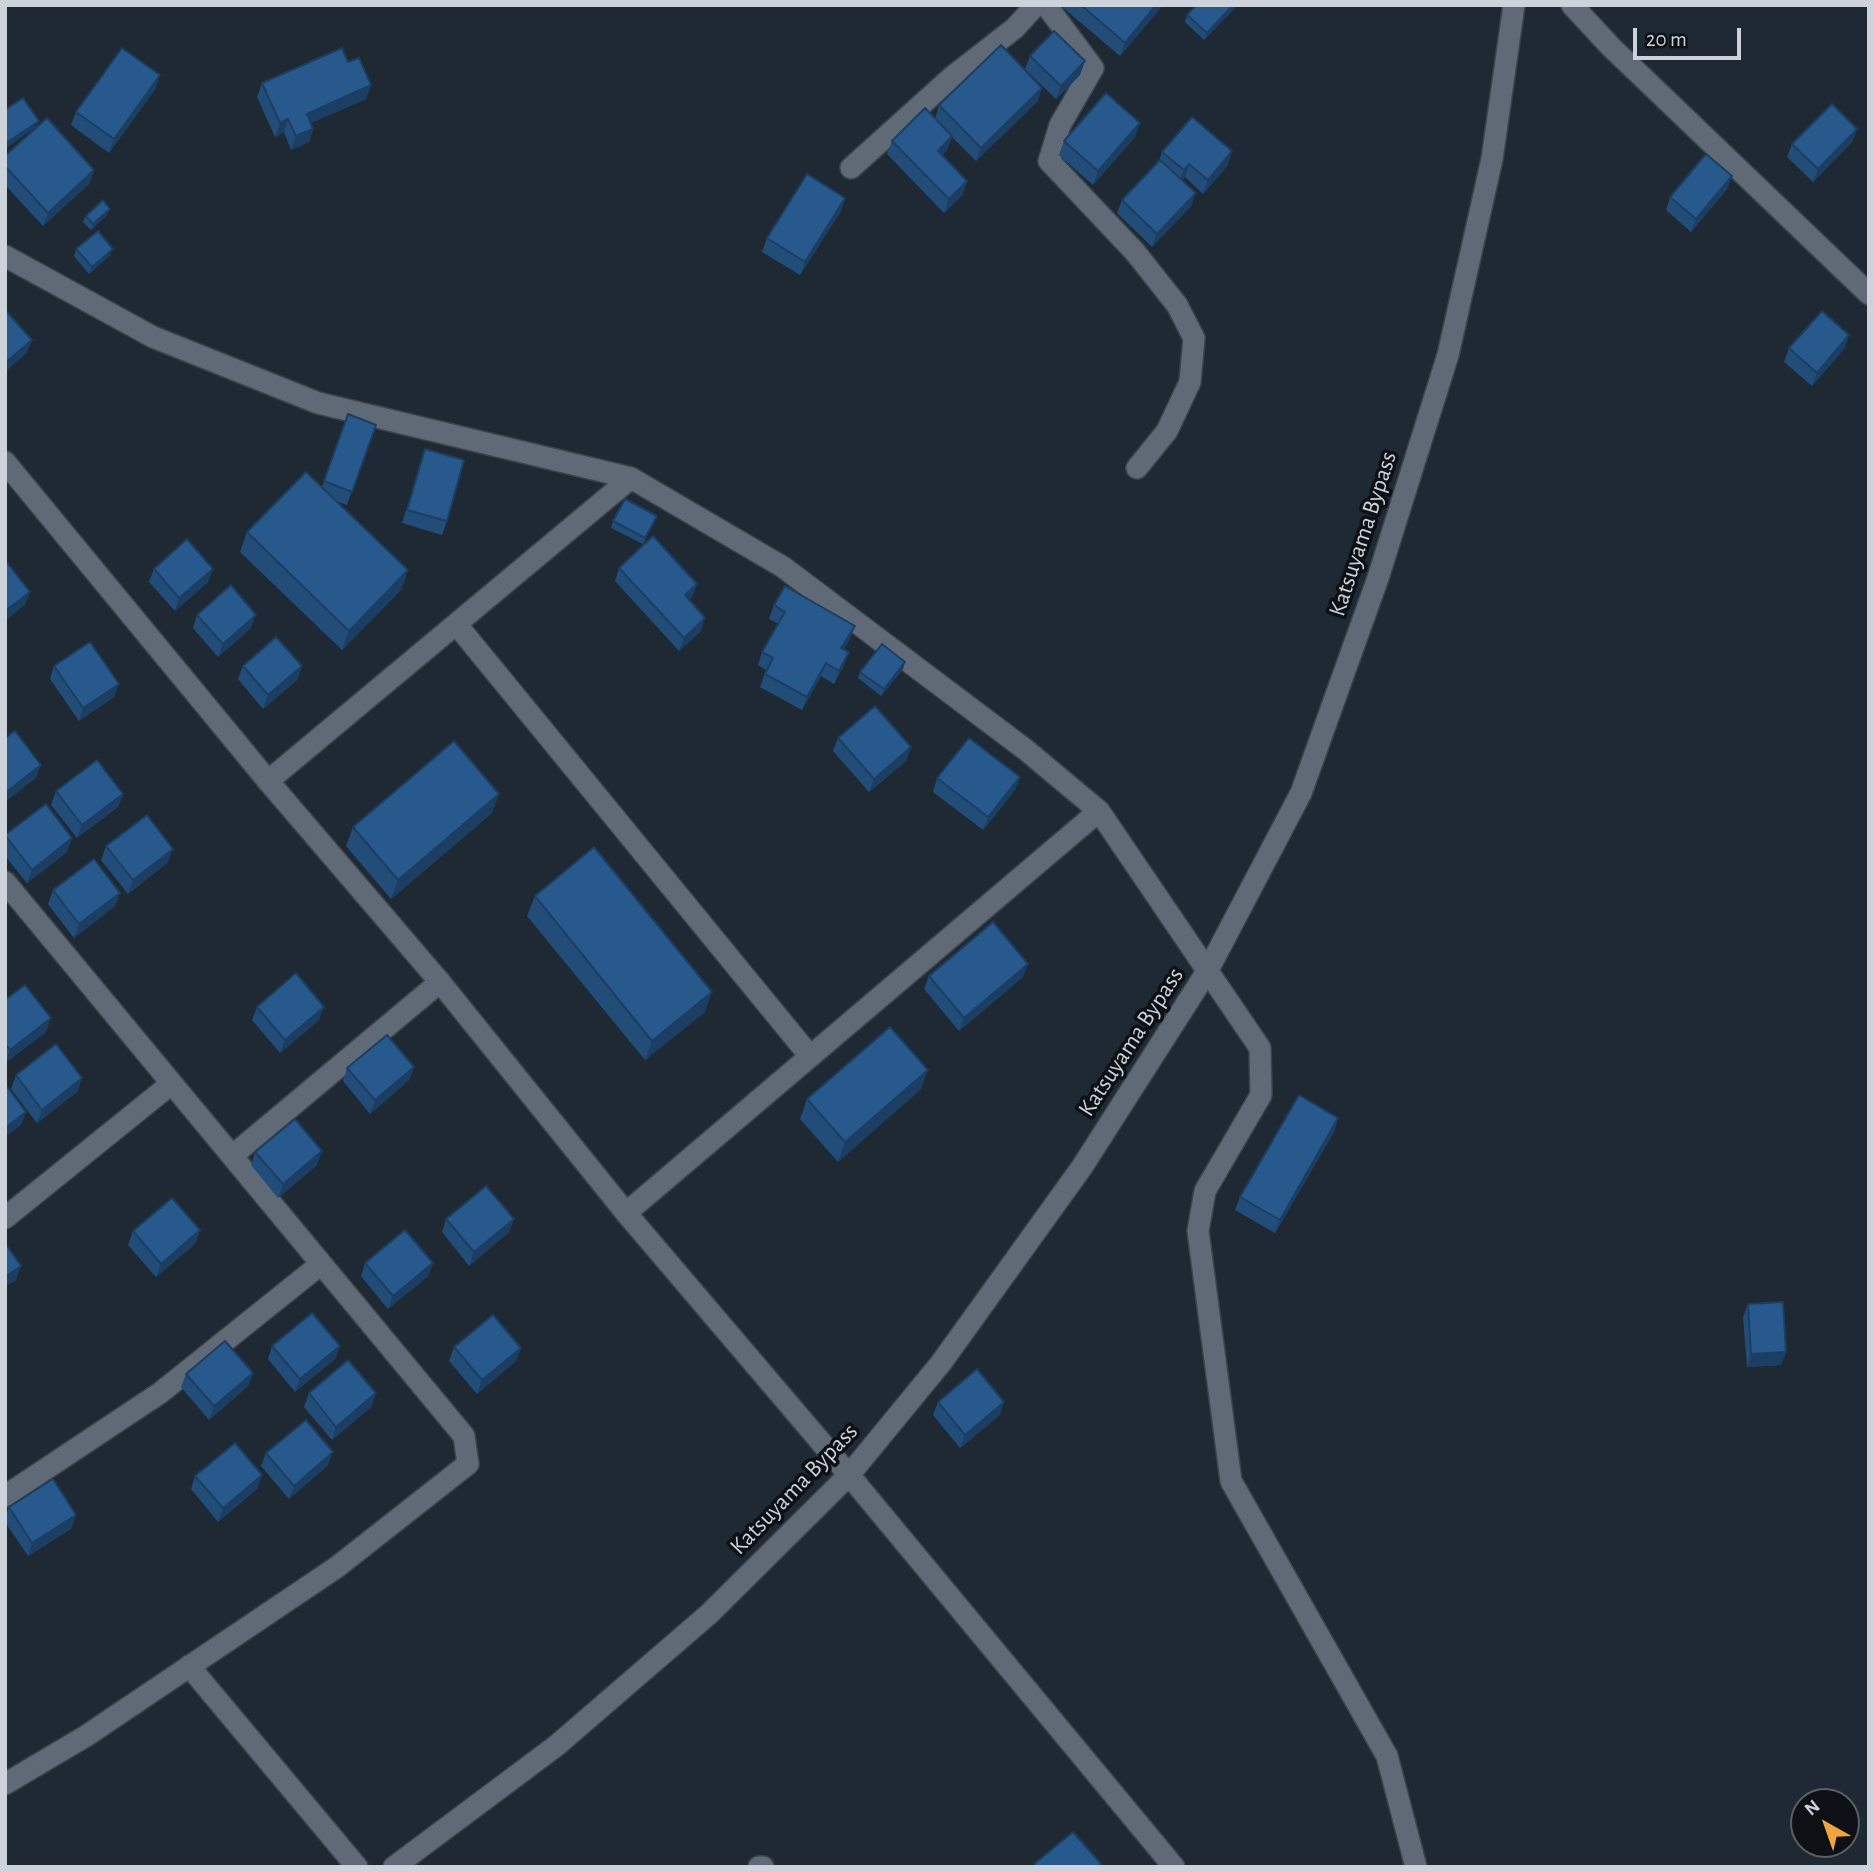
<!DOCTYPE html>
<html>
<head>
<meta charset="utf-8">
<style>
	body { margin:0 }
	#map { position:relative; width:1874px; height:1872px; overflow:hidden; background:#1f2933; font-family:"Alegreya Sans",sans-serif }
	canvas { display:block }
	.frame { position:absolute; inset:0; border:7px solid #cdd3da; pointer-events:none }
	.north { position:absolute; left:1790px; top:1788px; width:70px; height:70px; box-sizing:border-box; background:#0d1116; border:2px solid #5a5f64; border-radius:50%; rotate:320deg; font-size:19px; font-weight:700; line-height:28px; text-align:center; color:#cdd3da }
	.north::after { content:''; display:block; margin:auto; width:24px; height:32px; background:#f0a63f; clip-path:polygon(50% 0,100% 100%,50% 72%,0 100%) }
	.scale { position:absolute; left:1633px; top:28px; width:108px; height:32px; box-sizing:border-box; border:4px solid #cdd3da; border-top:0; padding-left:9px; font-size:21px; line-height:24px; white-space:nowrap; color:#cdd3da; -webkit-text-stroke:5px #0d1116; paint-order:stroke }
</style>
</head>
<body>
<div id="map">
<canvas width="1874" height="1872"></canvas>
<div class="frame"></div>
<div class="north">N</div>
<div class="scale">20 m</div>
</div>
<script>
const context = document.querySelector('canvas').getContext('2d');
context.lineJoin = 'round';
const shape = rows => new Path2D(rows.map(r => 'M' + r).join(''));
function stroke(path, color, width, dash) { context.strokeStyle = color; context.lineWidth = width; context.lineCap = dash ? 'butt' : 'round'; context.setLineDash(dash || []); context.stroke(path); }
function fill(path, color) { context.fillStyle = color; context.fill(path, 'evenodd'); }
function write(font, color, halo, rows, align = 'center') {
  context.font = font + ' "Alegreya Sans",sans-serif'; context.lineWidth = 7; context.setLineDash([]); context.textBaseline = 'middle'; context.strokeStyle = halo; context.fillStyle = color; for (const [text, x, y, turn = 0] of rows) {
    context.save(); context.translate(x, y); context.rotate((+turn || 0) * Math.PI / 180); context.textAlign = isNaN(turn) ? turn : align; if (halo) context.strokeText(text, 0, 0); context.fillText(text, 0, 0); context.restore();
  }
}
const street = shape([
	[1046,5,1093,68,1060,125,1049,161,1135,252,1177,305,1194,338,1190,382,1167,431,1137,468],
	[1572,5,1611,47,1869,294],
	[851,168,952,77,1015,28,1036,5],
	[5,256,153,337,318,403,631,478,783,567,1026,750,1099,811,1260,1048,1261,1095,1205,1191,1198,1231,1231,1481,1387,1756,1416,1867],
	[457,625,809,1055],
	[268,781,631,478],
	[5,882,464,1436,468,1464,337,1567,86,1736,5,1784],
	[232,1156,440,982],
	[626,1213,1099,811],
	[5,1218,171,1084],
	[5,1496,160,1393,321,1264],
	[189,1666,357,1867],
	[759,1867,763,1867]
]);
const secondary = shape([
	[5,462,268,781,440,982,626,1213,849,1475,1174,1867],
	[394,1867,556,1746,709,1614,849,1475,941,1363,1082,1167,1208,970,1301,793,1378,578,1448,355,1492,159,1514,5]
]);
stroke(street, '#3c434d', 24);
stroke(secondary, '#3c434d', 24);
stroke(street, '#5f6a76', 21);
stroke(secondary, '#5f6a76', 21);
fill(shape([
	[1060,5,1163,5,1120,56],
	[1196,5,1235,5,1234,9,1204,40,1185,22,1187,15],
	[1030,56,1080,75,1056,99,1025,69],
	[348,62,371,85,366,99,311,123,313,129,309,142,291,150,284,132,275,137,257,97,262,83],
	[156,88,109,153,71,125,76,112],
	[1038,101,976,161,952,137,947,150,942,155,963,194,944,213,887,154,892,141,935,119,939,105],
	[1857,129,1852,142,1813,182,1787,157,1792,144],
	[1135,137,1093,185,1059,155,1064,141],
	[1162,152,1228,165,1203,194,1185,177,1182,180,1191,206,1152,247,1117,213,1122,200,1159,161],
	[5,156,90,183,43,226,5,185],
	[1732,176,1727,189,1691,232,1666,210,1670,197],
	[845,198,841,211,800,275,762,252,767,238],
	[107,215,91,230,83,222,86,216],
	[76,249,110,255,89,274,74,256],
	[1849,335,1844,349,1812,386,1784,362,1789,348],
	[348,414,376,425,347,505,336,501,408,570,401,590,342,650,240,552,247,532,322,487],
	[425,449,447,521,442,535,402,523],
	[657,516,643,544,611,528,613,521],
	[619,568,697,584,692,597,689,600,701,631,679,651,615,581],
	[154,569,208,582,175,611,149,582],
	[774,605,850,639,844,649,844,665,834,684,821,676,802,710,760,687,766,670,758,665,762,652,779,624,769,619],
	[197,615,251,628,218,657,193,628],
	[905,662,903,669,881,696,858,678,860,672],
	[54,666,114,697,79,721,50,679],
	[243,666,302,666,297,680,263,709,238,679],
	[838,738,911,747,906,761,869,792,833,751],
	[1020,777,1015,790,983,830,933,792,937,778],
	[56,791,123,794,118,807,77,838,51,805],
	[492,813,391,899,346,846,353,827],
	[5,835,67,852,27,883,5,856],
	[106,846,168,862,128,894,101,860],
	[53,890,120,893,115,906,74,938,48,904],
	[535,896,705,1012,645,1060,527,916],
	[929,976,1023,977,959,1031,924,989],
	[5,1000,46,1032,5,1063],
	[257,1007,319,1020,280,1053,252,1020],
	[414,1067,409,1080,370,1114,343,1081,347,1068],
	[16,1075,78,1091,37,1123,11,1089],
	[921,1089,838,1162,800,1119,807,1099],
	[1338,1118,1334,1132,1275,1233,1235,1210,1240,1197],
	[255,1152,317,1165,278,1198,251,1165],
	[446,1219,514,1219,509,1232,469,1266,442,1232],
	[200,1230,195,1244,156,1277,128,1245,133,1231],
	[365,1263,433,1263,428,1276,388,1309,361,1276],
	[1748,1304,1786,1352,1781,1365,1747,1367,1743,1317],
	[272,1346,340,1346,335,1359,295,1392,268,1359],
	[454,1347,521,1348,516,1361,477,1394,449,1361],
	[253,1373,248,1386,209,1420,181,1387,186,1374],
	[309,1393,376,1393,371,1407,332,1440,304,1407],
	[938,1402,1000,1415,960,1448,933,1415],
	[266,1453,328,1465,289,1499,261,1466],
	[262,1475,257,1489,218,1522,191,1489,195,1476],
	[9,1507,76,1515,71,1529,28,1556,5,1522,5,1518]
]), '#224d78');
fill(shape([
	[1156,5,1163,5,1120,56,1125,43],
	[1233,5,1235,5,1234,9,1204,40,1207,33],
	[1085,61,1080,75,1056,99,1061,86],
	[160,75,156,88,109,153,114,139],
	[371,85,366,99,302,127,307,114],
	[1042,88,1038,101,976,161,981,148],
	[288,119,284,132,275,137,280,123],
	[39,121,36,127,5,149,6,143],
	[1140,123,1135,137,1093,185,1098,171],
	[313,129,309,142,291,150,296,136],
	[1857,129,1852,142,1813,182,1818,169],
	[952,136,947,150,933,164,938,151],
	[1232,151,1228,165,1203,194,1208,180],
	[1189,164,1185,177,1179,183,1184,170],
	[94,170,90,183,43,226,48,213],
	[1732,176,1727,189,1691,232,1696,219],
	[967,181,963,194,944,213,949,199],
	[1196,193,1191,206,1152,247,1157,234],
	[845,198,841,211,800,275,805,262],
	[110,209,107,215,91,230,93,224],
	[113,249,110,255,89,274,92,267],
	[1849,335,1844,349,1812,386,1817,373],
	[32,340,27,353,5,372,5,363],
	[213,569,208,582,175,611,179,598],
	[408,570,401,590,342,650,349,631],
	[697,584,692,597,680,609,685,595],
	[30,592,25,605,5,621,5,611],
	[256,615,251,628,218,657,223,644],
	[705,618,701,631,679,651,684,638],
	[855,626,850,639,836,661,841,648],
	[849,652,844,665,834,684,839,671],
	[905,662,903,669,881,696,884,689],
	[826,663,821,676,802,710,807,697],
	[302,666,297,680,263,709,268,695],
	[119,684,114,697,79,721,83,708],
	[911,747,906,761,869,792,874,779],
	[41,765,36,778,5,802,5,793],
	[1020,777,1015,790,983,830,988,817],
	[123,794,118,807,77,838,82,825],
	[499,794,492,813,391,899,398,880],
	[72,838,67,852,27,883,32,870],
	[173,849,168,862,128,894,133,880],
	[120,893,115,906,74,938,79,924],
	[1028,964,1023,977,959,1031,964,1018],
	[712,992,705,1012,645,1060,652,1041],
	[324,1007,319,1020,280,1053,285,1040],
	[51,1018,46,1032,5,1063,10,1050],
	[414,1067,409,1080,370,1114,375,1100],
	[928,1070,921,1089,838,1162,845,1142],
	[82,1078,78,1091,37,1123,42,1110],
	[26,1112,21,1125,5,1137,5,1128],
	[1338,1118,1334,1132,1275,1233,1280,1220],
	[322,1151,317,1165,278,1198,283,1184],
	[514,1219,509,1232,469,1266,474,1252],
	[200,1230,195,1244,156,1277,161,1264],
	[433,1263,428,1276,388,1309,393,1296],
	[21,1266,16,1280,5,1287,5,1277],
	[340,1346,335,1359,295,1392,300,1379],
	[521,1348,516,1361,477,1394,482,1380],
	[1786,1352,1781,1365,1747,1367,1751,1354],
	[253,1373,248,1386,209,1420,214,1406],
	[376,1393,371,1407,332,1440,336,1427],
	[1004,1402,1000,1415,960,1448,965,1435],
	[333,1452,328,1465,289,1499,294,1486],
	[262,1475,257,1489,218,1522,223,1508],
	[76,1515,71,1529,28,1556,32,1543]
]), '#1c3e62');
const building = shape([
	[1081,5,1156,5,1125,43,1081,5],
	[1196,5,1233,5,1207,33,1187,15,1196,5],
	[1054,31,1085,61,1061,86,1030,56,1054,31],
	[1001,45,1042,88,981,148,939,105,1001,45],
	[122,48,160,75,114,139,76,112,122,48],
	[342,48,348,62,359,58,371,85,307,114,313,129,296,136,288,119,280,123,262,83,342,48],
	[1106,93,1140,123,1098,171,1064,141,1106,93],
	[23,98,39,121,6,143,5,110,23,98],
	[1832,104,1857,129,1818,169,1792,144,1832,104],
	[925,108,952,136,938,151,967,181,949,199,892,141,925,108],
	[1192,117,1232,151,1208,180,1189,164,1184,170,1162,152,1192,117],
	[47,118,94,170,48,213,5,166,5,156,47,118],
	[1706,154,1732,176,1696,219,1670,197,1706,154],
	[1160,160,1196,193,1157,234,1122,200,1160,160],
	[807,174,845,198,805,262,767,238,807,174],
	[103,200,110,209,93,224,86,216,103,200],
	[98,231,113,249,92,267,76,249,98,231],
	[5,311,6,311,32,340,5,363,5,311],
	[1822,311,1849,335,1817,373,1789,348,1822,311],
	[348,414,376,425,352,492,324,481,348,414],
	[425,449,464,460,447,521,407,510,425,449],
	[306,472,408,570,349,631,247,532,306,472],
	[625,499,657,516,645,538,613,521,625,499],
	[653,536,697,584,685,595,705,618,684,638,619,568,653,536],
	[187,539,213,569,179,598,154,569,187,539],
	[5,560,30,592,5,611,5,560],
	[231,585,256,615,223,644,197,615,231,585],
	[785,586,855,626,841,648,849,652,839,671,826,663,807,697,765,674,773,658,762,652,785,612,774,605,785,586],
	[276,637,302,666,268,695,243,666,276,637],
	[90,642,119,684,83,708,54,666,90,642],
	[882,644,905,662,884,689,860,672,882,644],
	[875,706,911,747,874,779,838,738,875,706],
	[15,731,41,765,5,793,5,738,15,731],
	[969,738,1020,777,988,817,937,778,969,738],
	[454,741,499,794,398,880,353,827,454,741],
	[97,760,123,794,82,825,56,791,97,760],
	[46,804,72,838,32,870,5,835,46,804],
	[147,815,173,849,133,880,106,846,147,815],
	[594,847,712,992,652,1041,535,896,594,847],
	[94,859,120,893,79,924,53,890,94,859],
	[993,922,1028,964,964,1018,929,976,993,922],
	[296,973,324,1007,285,1040,257,1007,296,973],
	[25,985,51,1018,10,1050,5,1044,5,1000,25,985],
	[890,1027,928,1070,845,1142,807,1099,890,1027],
	[387,1035,414,1067,375,1100,347,1068,387,1035],
	[56,1044,82,1078,42,1110,16,1075,56,1044],
	[5,1084,26,1112,5,1128,5,1084],
	[1299,1095,1338,1118,1280,1220,1240,1197,1299,1095],
	[295,1119,322,1151,283,1184,255,1152,295,1119],
	[486,1186,514,1219,474,1252,446,1219,486,1186],
	[172,1198,200,1230,161,1264,133,1231,172,1198],
	[405,1230,433,1263,393,1296,365,1263,405,1230],
	[5,1243,21,1266,5,1277,5,1243],
	[1783,1302,1786,1352,1751,1354,1748,1304,1783,1302],
	[312,1313,340,1346,300,1379,272,1346,312,1313],
	[493,1315,521,1348,482,1380,454,1347,493,1315],
	[225,1341,253,1373,214,1406,186,1374,225,1341],
	[348,1360,376,1393,336,1427,309,1393,348,1360],
	[977,1369,1004,1402,965,1435,938,1402,977,1369],
	[306,1420,333,1452,294,1486,266,1453,306,1420],
	[235,1443,262,1475,223,1508,195,1476,235,1443],
	[53,1479,76,1515,32,1543,9,1507,53,1479],
	[1073,1832,1101,1864,1097,1867,1036,1867,1034,1864,1073,1832]
]);
fill(building, '#28598c');
stroke(building, '#1c3e62', 2);
write('24px', '#cdd3da', '#0d1116', [
	["Katsuyama Bypass",1363,534,-72],
	["Katsuyama Bypass",1131,1042,-57],
	["Katsuyama Bypass",794,1489,-46]
]);
</script>
</body>
</html>
